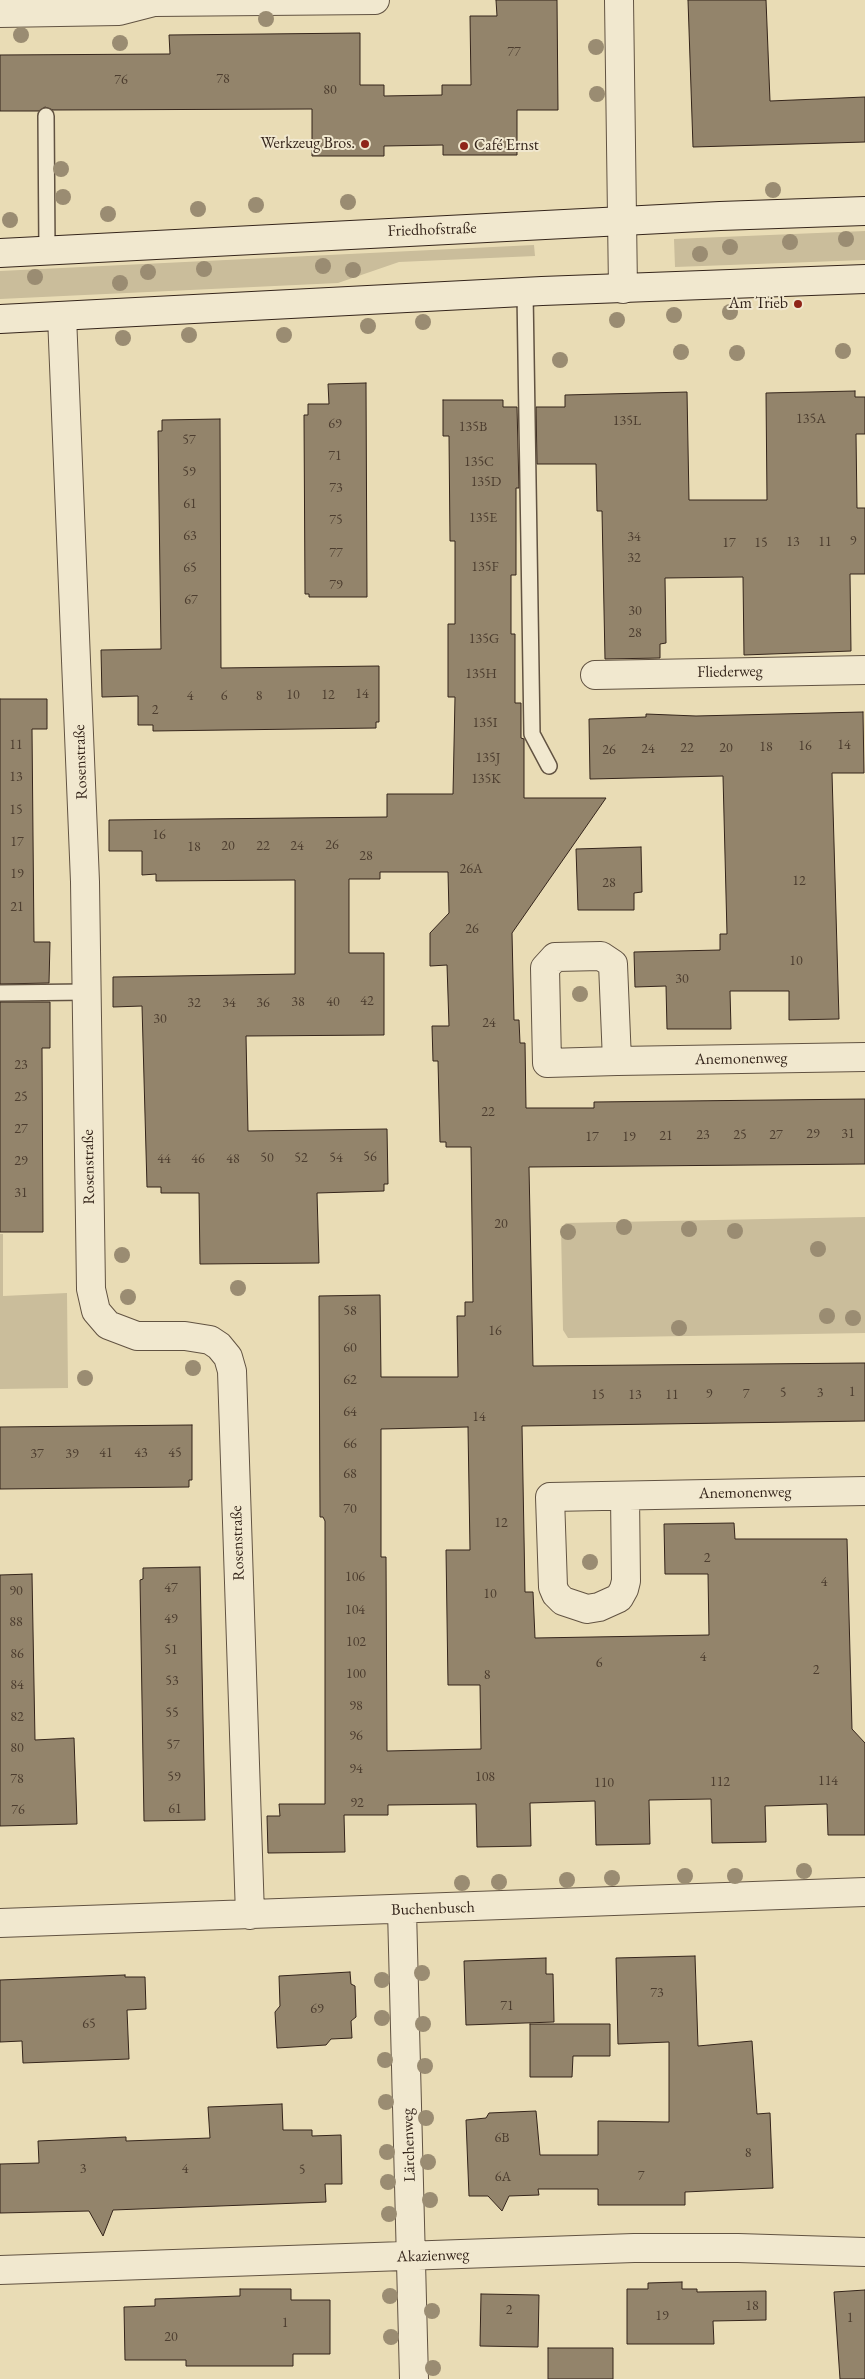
<!DOCTYPE html>
<html>
<head>
<meta charset="utf-8">
<style>
	body { margin:0 }
	canvas { display:block; background:#e9dcb5 }
</style>
</head>
<body>
<canvas width="865" height="2379"></canvas>
<script>
const context = document.querySelector('canvas').getContext('2d');
context.lineJoin = 'round';
function fill(path, color) { context.fillStyle = color; context.fill(path, 'evenodd'); }
const shape = rows => new Path2D(rows.map(r => 'M' + r).join(''));
function stroke(path, color, width, dash) { context.strokeStyle = color; context.lineWidth = width; context.lineCap = dash ? 'butt' : 'round'; context.setLineDash(dash || []); context.stroke(path); }
function write(font, color, halo, rows, align = 'center') {
  context.font = font + ' "EB Garamond",serif'; context.lineWidth = 4; context.setLineDash([]); context.textBaseline = 'middle'; context.strokeStyle = halo; context.fillStyle = color; for (const [text, x, y, turn = 0] of rows) {
    context.save(); context.translate(x, y); context.rotate((+turn || 0) * Math.PI / 180); context.textAlign = isNaN(turn) ? turn : align; if (halo) context.strokeText(text, 0, 0); context.fillText(text, 0, 0); context.restore();
  }
}
fill(shape([
	[865,231,865,260,675,267,674,239],
	[534,245,535,256,399,262,338,283,0,299,0,271],
	[865,1217,865,1333,568,1338,563,1330,561,1228,566,1223],
	[0,1234,3,1234,3,1296,67,1293,68,1388,0,1389]
]), '#cabd9b');
const building = shape([
	[496,0,557,0,558,110,517,110,517,155,443,155,443,145,384,146,384,156,312,156,312,109,53,110,45,107,39,111,0,111,0,55,170,54,169,35,360,33,360,85,384,85,384,96,442,95,442,85,471,85,470,16,497,16,496,0],
	[688,0,766,0,770,101,865,97,865,142,693,147,688,0],
	[366,383,367,597,309,597,309,594,305,594,304,415,308,415,308,404,329,404,328,384,366,383],
	[855,391,855,397,865,397,865,434,856,434,857,508,865,508,865,574,850,574,851,651,744,655,743,577,665,578,666,643,660,644,660,658,605,659,602,511,597,511,596,464,537,464,536,407,565,407,565,395,687,392,689,500,767,500,766,393,855,391],
	[443,400,503,400,503,407,517,407,519,488,516,488,516,575,511,575,511,634,515,634,515,703,521,703,521,738,524,739,524,798,606,798,512,933,514,1020,519,1020,520,1043,525,1043,526,1108,594,1108,594,1102,865,1099,865,1164,529,1167,533,1366,865,1363,865,1421,522,1426,525,1592,533,1592,535,1638,709,1635,708,1574,665,1574,664,1524,734,1523,735,1539,847,1539,852,1729,865,1743,865,1835,828,1835,827,1804,765,1806,766,1842,712,1843,711,1799,649,1800,650,1844,596,1845,595,1801,530,1803,531,1846,477,1847,476,1804,388,1805,388,1815,344,1815,345,1852,268,1853,267,1816,280,1816,279,1804,325,1804,325,1521,323,1517,320,1517,319,1296,380,1295,381,1377,458,1377,457,1316,465,1316,465,1302,473,1302,471,1147,446,1147,446,1142,440,1142,438,1061,433,1061,432,1026,449,1026,447,965,430,966,430,933,449,913,448,872,380,872,380,879,349,879,349,953,384,953,384,1035,246,1036,248,1131,387,1129,388,1184,384,1184,384,1191,317,1193,319,1263,200,1264,199,1193,161,1193,161,1187,147,1187,142,1006,113,1007,113,977,295,974,295,880,156,881,156,874,142,875,142,851,109,851,109,820,387,817,387,794,453,794,455,697,448,697,448,624,455,624,455,541,450,541,449,436,443,436,443,400],
	[468,1427,470,1550,446,1550,448,1685,480,1685,481,1749,387,1751,386,1557,381,1557,381,1429,468,1427],
	[220,419,221,668,379,666,379,722,376,722,376,728,153,731,153,725,138,725,138,696,102,697,101,650,161,649,158,431,162,431,162,420,220,419],
	[0,699,47,699,47,729,32,729,34,942,50,942,49,983,0,984,0,699],
	[863,712,864,773,832,773,839,1019,789,1020,789,991,730,991,731,1029,667,1029,666,986,635,987,634,952,720,950,720,934,727,934,723,776,590,779,589,719,646,717,646,714,696,716,863,712],
	[641,847,642,892,634,893,634,910,578,910,576,849,641,847],
	[0,1002,50,1002,50,1048,42,1048,43,1232,0,1232,0,1002],
	[192,1425,192,1480,189,1480,189,1487,0,1489,0,1427,192,1425],
	[200,1567,205,1820,144,1821,140,1580,143,1579,143,1568,200,1567],
	[32,1574,35,1740,74,1738,77,1824,0,1826,0,1575,32,1574],
	[695,1956,698,2046,752,2041,757,2114,770,2113,773,2188,685,2192,685,2205,598,2205,598,2189,538,2189,539,2195,509,2196,502,2211,488,2196,469,2196,466,2120,486,2118,489,2113,536,2111,540,2155,598,2155,598,2121,669,2122,669,2042,618,2044,616,1958,695,1956],
	[546,1958,546,1974,553,1974,554,2022,466,2025,464,1961,546,1958],
	[350,1972,351,1984,355,1986,356,2017,351,2021,352,2038,331,2039,326,2045,277,2048,275,2012,280,2006,279,1976,350,1972],
	[125,1975,125,1977,145,1977,146,2009,127,2010,129,2059,23,2063,22,2041,0,2042,0,1980,125,1975],
	[530,2024,610,2024,610,2056,573,2056,572,2077,530,2077,530,2024],
	[282,2104,283,2130,312,2130,312,2136,341,2135,342,2184,325,2184,326,2202,113,2210,103,2236,89,2211,0,2213,0,2164,39,2163,38,2141,126,2137,126,2141,210,2138,208,2107,282,2104],
	[682,2282,682,2289,697,2289,697,2292,766,2291,766,2320,713,2321,714,2344,627,2344,627,2289,648,2289,648,2283,682,2282],
	[240,2289,291,2289,291,2300,330,2300,330,2354,293,2354,293,2366,186,2366,186,2360,125,2360,124,2307,155,2306,155,2299,240,2296,240,2289],
	[865,2290,865,2379,840,2379,834,2292,865,2290],
	[481,2294,539,2295,538,2347,480,2346,481,2294],
	[548,2348,613,2348,613,2379,548,2379,548,2348]
]);
fill(building, '#93846b');
stroke(building, '#35251b', 1);
const lane = shape([
	[46,116,47,251],
	[525,292,532,734,549,766],
	[0,993,87,992]
]);
const street = shape([
	[619,0,623,289],
	[0,13,119,11,154,2,375,0],
	[62,316,85,882,91,1289,96,1311,108,1325,137,1336,185,1336,210,1340,219,1346,228,1357,232,1371,250,1915],
	[595,675,865,670],
	[617,1061,613,964,601,956,555,957,545,968,547,1063,617,1061,865,1057],
	[625,1496,626,1581,624,1589,619,1598,599,1607,587,1609,563,1601,556,1594,553,1587,550,1497,865,1491],
	[402,1910,414,2379],
	[0,1923,865,1892],
	[0,2270,634,2248,738,2248,865,2252]
]);
const secondary = shape([
	[0,253,720,216,865,211],
	[0,319,542,291,865,279]
]);
stroke(lane, '#625342', 18);
stroke(street, '#625342', 30);
stroke(secondary, '#35251b', 30);
stroke(lane, '#f1e8cf', 15);
stroke(street, '#f1e8cf', 28);
stroke(secondary, '#f1e8cf', 28);
context.fillStyle = '#9a8c72';
for (const [x, y] of [
	[266,19],
	[21,35],
	[120,43],
	[596,47],
	[597,94],
	[61,169],
	[773,190],
	[63,197],
	[348,202],
	[256,205],
	[198,209],
	[108,214],
	[10,220],
	[846,239],
	[790,242],
	[730,247],
	[700,254],
	[323,266],
	[204,269],
	[353,270],
	[148,272],
	[35,277],
	[120,283],
	[730,312],
	[674,315],
	[617,320],
	[423,322],
	[368,326],
	[189,335],
	[284,335],
	[123,338],
	[843,351],
	[681,352],
	[737,353],
	[560,360],
	[580,994],
	[624,1227],
	[689,1229],
	[735,1231],
	[568,1232],
	[818,1249],
	[122,1255],
	[238,1288],
	[128,1297],
	[827,1316],
	[853,1318],
	[679,1328],
	[193,1368],
	[85,1378],
	[590,1562],
	[804,1871],
	[685,1876],
	[735,1876],
	[612,1878],
	[567,1880],
	[499,1882],
	[462,1883],
	[422,1973],
	[382,1980],
	[382,2018],
	[423,2024],
	[385,2060],
	[425,2066],
	[386,2102],
	[426,2118],
	[387,2152],
	[428,2162],
	[388,2182],
	[430,2200],
	[389,2214],
	[390,2296],
	[432,2311],
	[391,2337],
	[433,2368]
]) { context.beginPath(); context.arc(x, y, 8, 0, 2 * Math.PI); context.fill(); }
for (const [x, y, r, color] of [
	[365,144,5,"#8f2418"],
	[464,146,5,"#8f2418"],
	[798,304,5,"#8f2418"]
]) { const dot = new Path2D(); dot.arc(x, y, r, 0, 2 * Math.PI); context.fillStyle = color; context.fill(dot); stroke(dot, '#f1e8cf', 2); }
write('14px', '#4c3d2f', null, [
	["77",514,52],
	["78",223,79],
	["76",121,80],
	["80",330,90],
	["135A",811,419],
	["135L",627,421],
	["69",335,424],
	["135B",473,427],
	["57",189,440],
	["71",335,456],
	["135C",479,462],
	["59",189,472],
	["135D",486,482],
	["73",336,488],
	["61",190,504],
	["135E",483,518],
	["75",336,520],
	["63",190,536],
	["34",634,537],
	["9",853,541],
	["13",793,542],
	["11",825,542],
	["17",729,543],
	["15",761,543],
	["77",336,553],
	["32",634,558],
	["135F",485,567],
	["65",190,568],
	["79",336,585],
	["67",191,600],
	["30",635,611],
	["28",635,633],
	["135G",484,639],
	["135H",481,674],
	["14",362,694],
	["10",293,695],
	["12",328,695],
	["4",190,696],
	["6",224,696],
	["8",259,696],
	["2",155,710],
	["135I",485,723],
	["11",16,745],
	["14",844,745],
	["16",805,746],
	["18",766,747],
	["22",687,748],
	["20",726,748],
	["24",648,749],
	["26",609,750],
	["135J",488,758],
	["13",16,777],
	["135K",486,779],
	["15",16,810],
	["16",159,835],
	["17",17,842],
	["26",332,845],
	["20",228,846],
	["22",263,846],
	["24",297,846],
	["18",194,847],
	["28",366,856],
	["26A",471,869],
	["19",17,874],
	["12",799,881],
	["28",609,883],
	["21",17,907],
	["26",472,929],
	["10",796,961],
	["30",682,979],
	["42",367,1001],
	["38",298,1002],
	["40",333,1002],
	["32",194,1003],
	["34",229,1003],
	["36",263,1003],
	["30",160,1019],
	["24",489,1023],
	["23",21,1065],
	["25",21,1097],
	["22",488,1112],
	["27",21,1129],
	["29",813,1134],
	["31",848,1134],
	["23",703,1135],
	["25",740,1135],
	["27",776,1135],
	["21",666,1136],
	["17",592,1137],
	["19",629,1137],
	["56",370,1157],
	["50",267,1158],
	["52",301,1158],
	["54",336,1158],
	["44",164,1159],
	["46",198,1159],
	["48",233,1159],
	["29",21,1161],
	["31",21,1193],
	["20",501,1224],
	["58",350,1311],
	["16",495,1331],
	["60",350,1348],
	["62",350,1380],
	["1",852,1392],
	["5",783,1393],
	["3",820,1393],
	["9",709,1394],
	["7",746,1394],
	["15",598,1395],
	["13",635,1395],
	["11",672,1395],
	["64",350,1412],
	["14",479,1417],
	["66",350,1444],
	["41",106,1453],
	["43",141,1453],
	["45",175,1453],
	["37",37,1454],
	["39",72,1454],
	["68",350,1474],
	["70",350,1509],
	["12",501,1523],
	["2",707,1558],
	["106",355,1577],
	["4",824,1582],
	["47",171,1588],
	["90",16,1591],
	["10",490,1594],
	["104",355,1610],
	["49",171,1619],
	["88",16,1622],
	["102",356,1642],
	["51",171,1650],
	["86",17,1654],
	["4",703,1657],
	["6",599,1663],
	["2",816,1670],
	["100",356,1674],
	["8",487,1675],
	["53",172,1681],
	["84",17,1685],
	["98",356,1706],
	["55",172,1713],
	["82",17,1717],
	["96",356,1736],
	["57",173,1745],
	["80",17,1748],
	["94",356,1769],
	["59",174,1777],
	["108",485,1777],
	["78",17,1779],
	["114",828,1781],
	["112",720,1782],
	["110",604,1783],
	["92",357,1803],
	["61",175,1809],
	["76",18,1810],
	["73",657,1993],
	["71",507,2006],
	["69",317,2009],
	["65",89,2024],
	["6B",502,2138],
	["8",748,2153],
	["3",83,2169],
	["4",185,2169],
	["5",302,2170],
	["7",641,2176],
	["6A",503,2177],
	["18",752,2306],
	["2",509,2310],
	["19",662,2316],
	["1",850,2318],
	["1",285,2323],
	["20",171,2337]
]);
write('16px', '#35251b', '#f1e8cf', [
	["Werkzeug Bros.",355,144],
	["Café Ernst",474,146,"left"],
	["Am Trieb",788,304]
], 'right');
write('16px', '#35251b', '#f1e8cf', [
	["Friedhofstraße",432,230,-2],
	["Fliederweg",730,672,-1],
	["Rosenstraße",81,762,-92],
	["Anemonenweg",741,1059,-1],
	["Rosenstraße",89,1167,-91],
	["Anemonenweg",745,1493,-1],
	["Rosenstraße",238,1543,-92],
	["Buchenbusch",433,1909,-2],
	["Lärchenweg",409,2145,-92],
	["Akazienweg",433,2256,-2]
]);
</script>
</body>
</html>
